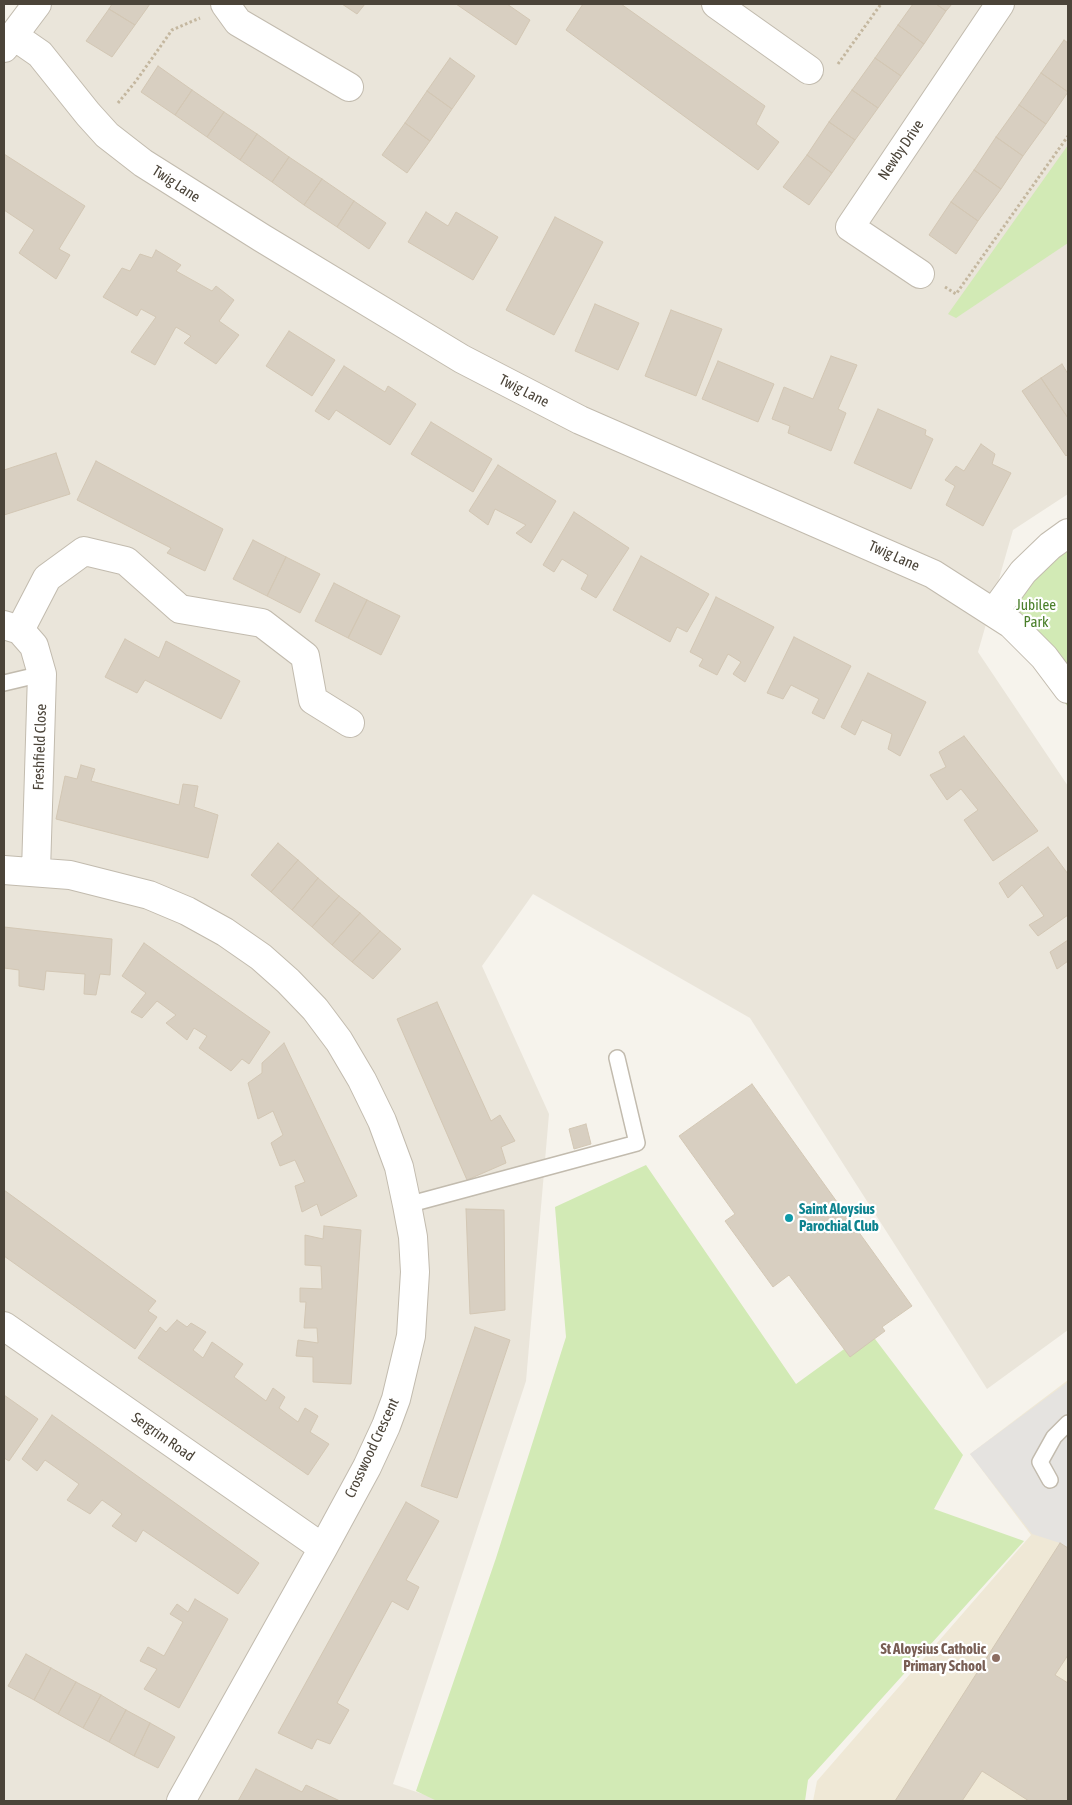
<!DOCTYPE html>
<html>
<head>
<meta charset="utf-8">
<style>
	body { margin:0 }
	#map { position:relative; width:1072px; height:1805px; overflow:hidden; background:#f6f3ec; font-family:"Asap Condensed",sans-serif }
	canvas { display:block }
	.frame { position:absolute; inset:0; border:5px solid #4b4439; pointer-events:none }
</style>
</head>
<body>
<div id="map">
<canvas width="1072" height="1805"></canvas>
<div class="frame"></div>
</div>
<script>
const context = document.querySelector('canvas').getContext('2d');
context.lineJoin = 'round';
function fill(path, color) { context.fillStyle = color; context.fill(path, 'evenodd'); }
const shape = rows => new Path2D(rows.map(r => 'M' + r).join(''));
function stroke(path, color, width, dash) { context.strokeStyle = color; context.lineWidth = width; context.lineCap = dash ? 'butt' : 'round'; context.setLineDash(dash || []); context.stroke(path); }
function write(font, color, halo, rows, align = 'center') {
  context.font = font + ' "Asap Condensed",sans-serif'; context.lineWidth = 4.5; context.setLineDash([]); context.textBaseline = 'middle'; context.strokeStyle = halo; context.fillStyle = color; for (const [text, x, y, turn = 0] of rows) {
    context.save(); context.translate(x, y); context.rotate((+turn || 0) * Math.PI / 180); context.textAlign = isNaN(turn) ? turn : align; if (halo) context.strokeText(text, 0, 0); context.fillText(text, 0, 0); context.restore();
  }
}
fill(shape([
	[44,4,1068,4,1068,494,1013,530,978,652,1068,786,1068,1330,987,1389,750,1018,533,894,482,966,549,1114,526,1381,393,1784,443,1801,4,1801,4,61]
]), '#eae5da');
fill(shape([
	[1068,1380,1068,1801,813,1801,817,1781,1031,1535,970,1454]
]), '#efe8d6');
fill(shape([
	[1068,145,1068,243,956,318,948,314],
	[1068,533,1068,707,994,612],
	[646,1165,796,1384,869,1331,963,1455,934,1509,1024,1541,808,1780,805,1801,437,1801,416,1791,496,1558,566,1337,555,1207]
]), '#d2eab5');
fill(shape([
	[1068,1382,1068,1549,1060,1543,1032,1534,970,1454]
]), '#e5e3e0');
const building = shape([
	[112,4,150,4,135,25,109,9,112,4],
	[342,4,365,4,357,14,342,4],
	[456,4,507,4,530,20,516,45,456,4],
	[583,4,621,4,765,106,756,124,779,142,758,170,566,30,583,4],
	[913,4,936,4,946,11,924,44,898,25,913,4],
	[936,4,952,4,946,11,936,4],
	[109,9,135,25,112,57,86,41,109,9],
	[898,25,924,44,901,76,875,58,898,25],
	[1064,40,1068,43,1068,92,1041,73,1064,40],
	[450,58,475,76,452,109,427,91,450,58],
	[875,58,901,76,878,108,852,90,875,58],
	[158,66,192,90,175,115,141,92,158,66],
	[1041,73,1068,92,1046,124,1019,105,1041,73],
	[192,90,224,112,207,137,175,115,192,90],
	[852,90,878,108,855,140,829,122,852,90],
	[427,91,452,109,430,141,405,123,427,91],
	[1019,105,1046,124,1023,156,996,137,1019,105],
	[224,112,257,134,240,160,207,137,224,112],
	[829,122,855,140,832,173,807,155,829,122],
	[405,123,430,141,407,173,382,155,405,123],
	[257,134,289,157,272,182,240,160,257,134],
	[996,137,1023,156,1001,189,974,170,996,137],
	[4,154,85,206,59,249,70,255,56,279,19,253,34,230,4,210,4,154],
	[807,155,832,173,809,205,783,187,807,155],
	[289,157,322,179,304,205,272,182,289,157],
	[974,170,1001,189,978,221,951,202,974,170],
	[322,179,354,201,337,227,304,205,322,179],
	[354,201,386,223,369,249,337,227,354,201],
	[951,202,978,221,956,254,929,235,951,202],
	[426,212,448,226,456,212,498,237,473,280,408,242,426,212],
	[555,217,603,242,554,335,506,310,555,217],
	[156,250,181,265,176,271,212,291,216,286,234,300,219,321,239,335,216,364,184,343,191,336,176,327,155,365,131,352,156,317,141,309,137,316,103,297,122,268,130,271,140,254,152,258,156,250],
	[595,304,639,323,618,370,575,351,595,304],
	[671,310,722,329,696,396,645,376,671,310],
	[289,331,335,360,312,396,266,366,289,331],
	[831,356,857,365,838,409,846,413,831,451,788,433,790,426,772,419,784,387,813,399,831,356],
	[718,361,774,384,758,422,702,399,718,361],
	[1062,364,1068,374,1068,418,1041,378,1062,364],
	[344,366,385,392,388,386,416,404,390,445,336,410,329,420,315,411,344,366],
	[1041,378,1068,418,1068,454,1066,456,1022,391,1041,378],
	[878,409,926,430,925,435,933,439,911,489,854,463,878,409],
	[431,422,492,459,473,492,411,454,431,422],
	[981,444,995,454,992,464,1011,473,983,526,946,505,955,486,945,480,956,466,964,471,981,444],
	[56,453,70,494,4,515,4,470,56,453],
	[96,461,223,529,205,571,167,553,171,548,77,500,96,461],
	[498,465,556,501,531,543,516,533,526,525,495,509,488,525,469,511,498,465],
	[574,512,629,548,596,598,581,589,588,575,562,559,554,572,543,565,574,512],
	[253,540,286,557,267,596,233,579,253,540],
	[641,556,709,594,687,632,677,627,670,642,613,610,641,556],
	[286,557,320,574,300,613,267,596,286,557],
	[334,583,367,600,348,638,315,621,334,583],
	[716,597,774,627,745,682,733,674,741,662,728,654,717,675,699,666,703,659,690,652,716,597],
	[367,600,400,616,381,655,348,638,367,600],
	[794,637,851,666,824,719,812,713,819,699,791,685,783,699,767,693,794,637],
	[125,639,159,658,166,641,240,681,221,719,145,680,137,693,105,677,125,639],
	[868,673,926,702,900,756,888,749,892,734,862,720,855,735,841,727,868,673],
	[964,736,1038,831,993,861,964,820,978,810,961,789,947,800,930,775,946,767,939,752,964,736],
	[81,765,95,769,91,781,179,805,183,784,198,786,194,807,218,815,208,858,56,819,65,776,77,779,81,765],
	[278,843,298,860,271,892,251,875,278,843],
	[1048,847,1068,874,1068,915,1038,936,1029,925,1044,916,1022,885,1008,898,999,883,1048,847],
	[298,860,318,878,292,910,271,892,298,860],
	[318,878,339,896,312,927,292,910,318,878],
	[339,896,360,913,332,945,312,927,339,896],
	[360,913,380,931,352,962,332,945,360,913],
	[4,927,112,939,110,975,100,974,96,995,84,994,85,974,46,971,44,990,19,986,19,970,4,968,4,927],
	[380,931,401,949,373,979,352,962,380,931],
	[1068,940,1068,961,1057,969,1050,952,1068,940],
	[144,943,270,1032,249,1064,242,1059,231,1071,199,1048,207,1036,194,1028,187,1040,166,1023,176,1015,157,1001,142,1018,131,1012,146,993,122,976,144,943],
	[437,1002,491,1121,500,1115,515,1141,501,1147,506,1163,467,1180,397,1019,437,1002],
	[284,1043,357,1196,321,1216,317,1204,302,1212,295,1186,305,1182,295,1160,280,1166,271,1143,283,1135,273,1111,258,1119,248,1083,262,1073,262,1063,284,1043],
	[752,1084,912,1306,882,1327,885,1331,850,1357,789,1275,773,1287,725,1221,735,1214,679,1136,752,1084],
	[586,1124,591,1144,574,1149,569,1129,586,1124],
	[4,1190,156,1301,148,1311,157,1317,135,1349,4,1256,4,1190],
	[466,1209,504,1210,505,1310,470,1314,466,1209],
	[324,1226,361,1230,351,1384,313,1382,313,1357,296,1356,298,1340,318,1343,317,1328,304,1328,306,1302,300,1302,300,1288,322,1289,321,1266,305,1265,305,1235,323,1239,324,1226],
	[177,1320,187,1327,191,1323,206,1332,193,1350,203,1358,212,1342,243,1364,234,1377,266,1401,273,1388,285,1397,279,1408,298,1422,305,1408,318,1416,310,1432,329,1444,308,1475,138,1358,160,1327,166,1332,177,1320],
	[475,1327,510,1340,457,1498,421,1486,475,1327],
	[4,1395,38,1419,9,1461,4,1458,4,1395],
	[52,1415,259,1563,238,1594,143,1530,136,1542,112,1526,122,1514,102,1500,90,1514,67,1500,79,1484,45,1460,37,1471,22,1459,52,1415],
	[406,1502,439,1521,406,1580,419,1587,408,1610,392,1601,337,1703,349,1710,330,1744,317,1739,312,1749,278,1733,406,1502],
	[1060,1543,1068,1548,1068,1655,1055,1675,1068,1683,1068,1801,1029,1801,982,1771,962,1801,895,1801,1060,1543],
	[195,1599,228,1619,179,1708,144,1689,157,1669,140,1661,148,1647,164,1656,183,1622,170,1614,177,1604,188,1612,195,1599],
	[26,1654,51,1668,34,1700,8,1686,26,1654],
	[51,1668,76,1682,58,1714,34,1700,51,1668],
	[76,1682,101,1695,83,1728,58,1714,76,1682],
	[101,1695,126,1710,109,1742,83,1728,101,1695],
	[126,1710,150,1723,134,1756,109,1742,126,1710],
	[150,1723,175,1737,158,1768,134,1756,150,1723],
	[256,1769,302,1792,306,1785,340,1801,238,1801,256,1769]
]);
fill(building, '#d8cfc1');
stroke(building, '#d3c7b4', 1);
const service = shape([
	[4,683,42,674],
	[407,1205,637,1143,617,1058],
	[1050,1480,1040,1462,1054,1437,1068,1423]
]);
const minor = shape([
	[225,4,238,22,349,87],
	[716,4,809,70],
	[920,274,850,227,1000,4],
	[4,625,20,630,34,646,42,674,36,871],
	[20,630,47,578,84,551,126,561,180,609,262,623,305,656,313,700,350,723],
	[4,870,70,875,149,895,187,911,225,932,261,957,288,981,315,1009,339,1041,362,1080,382,1121,399,1167,407,1205,413,1237,415,1272,411,1336,396,1399,386,1426,367,1467,323,1548,181,1801],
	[4,1326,323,1548]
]);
const tertiary = shape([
	[14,36,40,54,88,114,107,135,143,163,262,238,462,359,580,420,933,574,1011,624,1044,657,1068,689],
	[4,48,37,4],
	[994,612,1023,572,1050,546,1068,533]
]);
stroke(service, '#c2bbae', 18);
stroke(minor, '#c2bbae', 30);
stroke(tertiary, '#c2bbae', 30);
stroke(shape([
	[838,64,881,4],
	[118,103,136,81,172,30,200,18],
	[945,287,956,294,1068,136]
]), '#c4b79f', 3, [2.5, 2.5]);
stroke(service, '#fff', 15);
stroke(minor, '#fff', 28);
stroke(tertiary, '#fff', 28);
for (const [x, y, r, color] of [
	[789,1218,5,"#0f9aa8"],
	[996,1658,5,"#8d6e63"]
]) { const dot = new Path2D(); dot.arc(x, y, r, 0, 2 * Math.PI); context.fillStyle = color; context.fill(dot); stroke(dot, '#fff', 2); }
write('15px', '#4b4439', '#fff', [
	["Newby Drive",901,150,-56],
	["Twig Lane",176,184,33],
	["Twig Lane",524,391,27],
	["Twig Lane",894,556,24],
	["Freshfield Close",40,747,-88],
	["Sergrim Road",163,1437,35],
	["Crosswood Crescent",372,1448,-65]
]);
write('15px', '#4a7f2a', '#fff', [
	["Jubilee",1036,605],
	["Park",1036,622]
]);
write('bold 15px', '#0d838f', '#fff', [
	["Saint Aloysius",799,1209],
	["Parochial Club",799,1226]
], 'left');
write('bold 15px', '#785e54', '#fff', [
	["St Aloysius Catholic",986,1649],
	["Primary School",986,1666]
], 'right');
</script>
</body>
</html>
